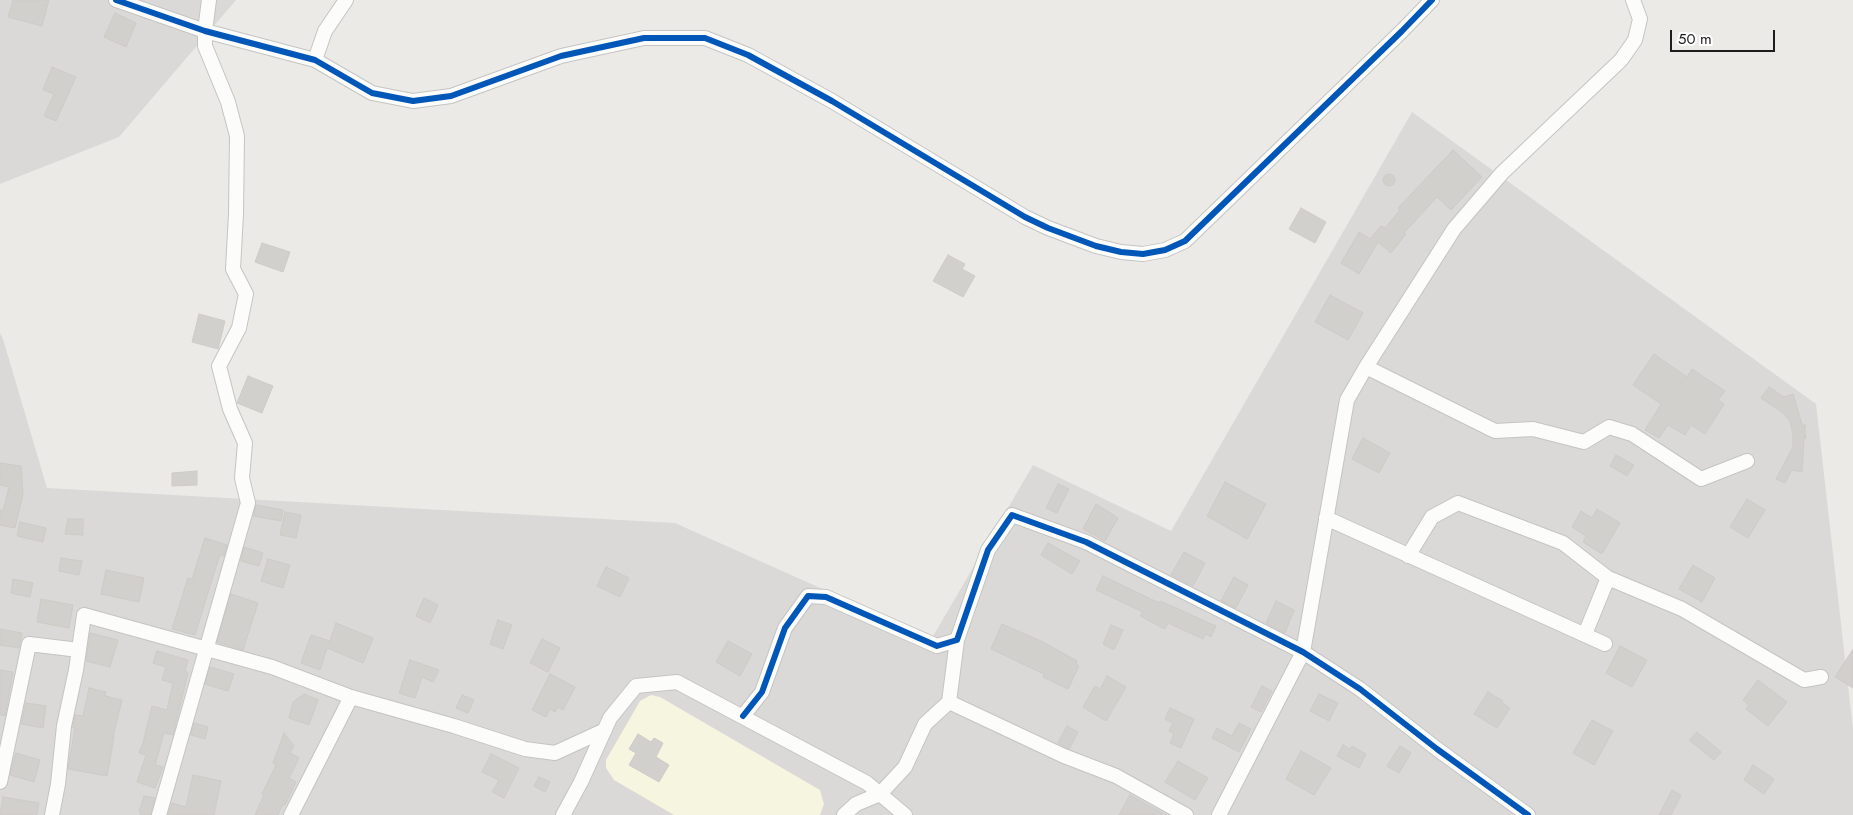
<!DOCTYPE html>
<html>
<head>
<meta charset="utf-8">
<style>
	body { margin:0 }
	#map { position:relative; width:1853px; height:815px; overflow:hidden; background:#ebeae6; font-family:Jost,sans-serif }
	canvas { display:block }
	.scale { position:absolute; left:1670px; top:30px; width:105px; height:22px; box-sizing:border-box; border:2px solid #1d1d1d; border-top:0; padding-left:6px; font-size:15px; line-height:18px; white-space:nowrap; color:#1d1d1d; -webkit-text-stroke:4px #fff; paint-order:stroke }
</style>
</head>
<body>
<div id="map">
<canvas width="1853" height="815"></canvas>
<div class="scale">50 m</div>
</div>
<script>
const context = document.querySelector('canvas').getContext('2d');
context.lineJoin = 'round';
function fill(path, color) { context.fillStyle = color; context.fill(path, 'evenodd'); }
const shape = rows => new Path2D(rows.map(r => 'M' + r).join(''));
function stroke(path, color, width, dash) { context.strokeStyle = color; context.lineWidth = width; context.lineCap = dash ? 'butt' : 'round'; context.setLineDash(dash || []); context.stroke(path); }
fill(shape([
	[0,0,236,0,119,137,0,184],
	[1412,112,1816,404,1853,729,1853,815,0,815,0,333,3,339,47,488,675,523,932,638,1033,465,1171,531]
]), '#dad9d7');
fill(shape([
	[651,695,660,697,820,790,824,804,820,815,674,815,614,780,606,768,606,760,640,701]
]), '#f5f5e0');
const building = shape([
	[13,0,49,0,42,26,8,17,13,0],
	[115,13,136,23,126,47,104,37,115,13],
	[52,67,76,77,56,121,44,116,54,94,43,90,52,67],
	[1453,150,1482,177,1451,210,1437,197,1404,233,1406,234,1391,253,1378,242,1359,274,1341,263,1359,232,1370,239,1381,226,1385,228,1400,210,1398,208,1453,150],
	'1383 180a6 6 0 1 1 12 0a6 6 0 1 1-12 0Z',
	[1301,208,1326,222,1315,243,1289,229,1301,208],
	[262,243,290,252,283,272,255,262,262,243],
	[948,255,965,264,962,269,975,276,963,297,933,281,948,255],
	[1330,295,1363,313,1348,340,1315,322,1330,295],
	[199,314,225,321,218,349,192,342,199,314],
	[1654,354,1687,377,1692,369,1725,391,1718,400,1724,404,1705,434,1691,425,1685,435,1668,425,1659,438,1645,430,1661,404,1633,385,1654,354],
	[248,376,273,386,262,413,237,403,248,376],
	[1769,387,1784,397,1793,394,1803,428,1805,424,1805,433,1806,439,1804,436,1802,472,1792,470,1785,483,1776,479,1793,447,1793,434,1790,421,1782,412,1761,398,1769,387],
	[1363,438,1390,453,1379,473,1352,459,1363,438],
	[1616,455,1634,465,1627,476,1610,466,1616,455],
	[0,463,21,466,23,494,15,528,0,525,0,510,3,511,9,487,0,485,0,463],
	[197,471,197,485,172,486,172,473,197,471],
	[1225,482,1266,504,1247,539,1207,516,1225,482],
	[1058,484,1069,489,1057,513,1046,508,1058,484],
	[1747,499,1765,510,1748,538,1730,527,1747,499],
	[1096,504,1118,518,1105,541,1083,529,1096,504],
	[256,505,283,510,281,521,253,516,256,505],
	[1597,509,1620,523,1602,554,1583,542,1586,536,1572,527,1581,511,1592,518,1597,509],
	[285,512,301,515,296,538,280,535,285,512],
	[68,519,83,519,83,535,65,534,68,519],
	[20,522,46,528,43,542,17,536,20,522],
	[205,538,227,545,224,556,220,555,215,570,195,635,172,629,188,578,192,579,205,538],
	[1048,543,1080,561,1072,574,1041,555,1048,543],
	[244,547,263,553,259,566,241,561,244,547],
	[1184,552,1205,563,1193,586,1171,575,1184,552],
	[61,558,82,561,79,575,59,571,61,558],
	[268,559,290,565,283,588,261,581,268,559],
	[1693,565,1715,578,1702,602,1679,589,1693,565],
	[606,567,629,578,620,597,597,586,606,567],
	[106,570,144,578,139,602,101,594,106,570],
	[1103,576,1159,603,1160,601,1216,626,1211,637,1206,634,1203,639,1168,623,1165,629,1140,616,1143,612,1096,590,1103,576],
	[1234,577,1248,585,1236,608,1221,601,1234,577],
	[13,579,33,583,30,597,11,593,13,579],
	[231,594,258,603,243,650,217,642,231,594],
	[424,598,438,605,430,623,416,616,424,598],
	[41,599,73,605,69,628,37,622,41,599],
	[1276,601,1294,610,1285,633,1266,623,1276,601],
	[498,620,512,625,503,649,490,644,498,620],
	[336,623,373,638,363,663,327,648,320,670,301,663,311,635,330,641,336,623],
	[1002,624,1043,642,1077,661,1076,664,1079,666,1068,689,1043,677,1044,674,991,649,1002,624],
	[1111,625,1123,630,1114,650,1103,644,1111,625],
	[0,629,22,633,19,648,0,645,0,629],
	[90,633,118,640,110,667,86,661,90,633],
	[542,639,560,648,548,672,530,663,542,639],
	[728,641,752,654,740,676,716,662,728,641],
	[1620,646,1647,660,1632,687,1606,673,1620,646],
	[1853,649,1853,688,1835,677,1853,649],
	[157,651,188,660,185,671,188,673,173,735,164,733,155,765,163,767,155,788,137,782,146,755,139,753,143,743,152,706,167,710,173,683,162,680,166,667,153,663,157,651],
	[410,660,439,670,433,682,422,677,415,698,399,693,410,660],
	[210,667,234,674,228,691,205,684,210,667],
	[0,670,13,672,5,716,0,715,0,670],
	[550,674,575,687,563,710,558,707,555,712,550,709,546,717,532,710,550,674],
	[1107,676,1126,687,1106,721,1083,707,1095,686,1100,689,1107,676],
	[1758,680,1787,702,1768,726,1746,709,1749,705,1743,700,1758,680],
	[1262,686,1272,691,1261,712,1251,707,1262,686],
	[89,688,106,692,105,696,122,700,113,737,114,737,107,776,68,769,75,728,73,728,75,715,83,716,89,688],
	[1488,692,1503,701,1502,703,1510,708,1497,728,1474,714,1488,692],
	[304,694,318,700,309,725,289,718,293,702,304,694],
	[1319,694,1338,703,1329,721,1310,711,1319,694],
	[462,695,474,700,468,713,456,708,462,695],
	[26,703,46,706,43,728,21,724,26,703],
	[1170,708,1194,719,1181,748,1170,743,1174,734,1169,731,1173,723,1165,719,1170,708],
	[1592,720,1613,731,1594,765,1573,753,1592,720],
	[194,723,208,727,205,739,191,735,194,723],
	[1239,723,1251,729,1239,752,1212,738,1217,728,1232,736,1239,723],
	[1067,726,1078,732,1069,749,1058,743,1067,726],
	[1697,732,1721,752,1714,760,1689,740,1697,732],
	[284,733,294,746,290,753,299,758,289,778,296,782,285,805,283,804,278,815,255,815,264,795,262,794,276,765,273,763,284,733],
	[638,734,651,742,654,738,663,743,656,757,669,765,659,782,629,765,636,753,629,749,638,734],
	[1343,745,1350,749,1352,746,1366,754,1359,768,1337,756,1343,745],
	[1400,746,1411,753,1399,773,1387,766,1400,746],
	[1301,751,1331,768,1314,795,1286,779,1301,751],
	[16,753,40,760,34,782,10,775,16,753],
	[491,754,519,768,504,798,492,792,499,780,482,772,491,754],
	[1178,761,1208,778,1195,800,1165,782,1178,761],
	[1753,765,1774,779,1764,794,1744,780,1753,765],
	[193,775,221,781,214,815,168,815,172,803,186,807,193,775],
	[539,777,550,782,545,792,534,786,539,777],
	[1672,790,1681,795,1671,815,1659,815,1672,790],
	[1130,795,1166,815,1119,815,1130,795],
	[144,796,155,798,150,815,140,815,141,812,139,812,144,796],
	[3,797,39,803,37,815,0,815,3,797]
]);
fill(building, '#d2d0cd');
stroke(building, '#cecbc7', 1);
const street = shape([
	[116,0,205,31,315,60,372,93,413,101,451,96,561,56,644,38,705,38,748,55,832,101,1025,217,1048,228,1096,246,1121,252,1143,254,1165,250,1185,241,1402,31,1432,0],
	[315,60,325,31,346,0],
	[1366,367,1495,431,1533,429,1584,442,1609,427,1632,434,1701,479,1747,461],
	[1326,518,1605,644],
	[1408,556,1432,517,1458,503,1563,543,1608,578,1682,609,1804,680,1821,677],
	[1585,634,1608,578],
	[957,640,949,702,1064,756,1116,776,1186,815],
	[743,716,762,692,785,628,808,596,826,597,937,646,957,640,988,550,1012,515,1086,542,1303,652,1360,689,1437,749,1528,815],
	[0,782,29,644,79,650],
	[52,815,58,784,64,726,76,670,84,615,272,667,351,697,454,726,525,749,555,753,605,730],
	[159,815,248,503,242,478,245,443,230,409,219,366,239,328,246,294,233,269,236,214,237,136,228,102,205,46,205,31,209,0],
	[291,815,351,697],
	[563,815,581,782,610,718,636,686,677,682,867,783,905,815],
	[844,815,856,804,880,794,905,767,925,724,949,702],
	[1219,815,1303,652,1347,400,1366,367,1454,229,1502,173,1621,60,1635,40,1640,19,1633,0]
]);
stroke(street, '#c4c4c2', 16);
stroke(street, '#fcfcfb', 14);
stroke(shape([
	[116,0,205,31,315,60,372,93,413,101,451,96,561,56,644,38,705,38,748,55,832,101,1025,217,1048,228,1096,246,1121,252,1143,254,1165,250,1185,241,1402,31,1432,0],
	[743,716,762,692,785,628,808,596,826,597,937,646,957,640,988,550,1012,515,1086,542,1303,652,1360,689,1437,749,1528,815]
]), '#0057b8', 6);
</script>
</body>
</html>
